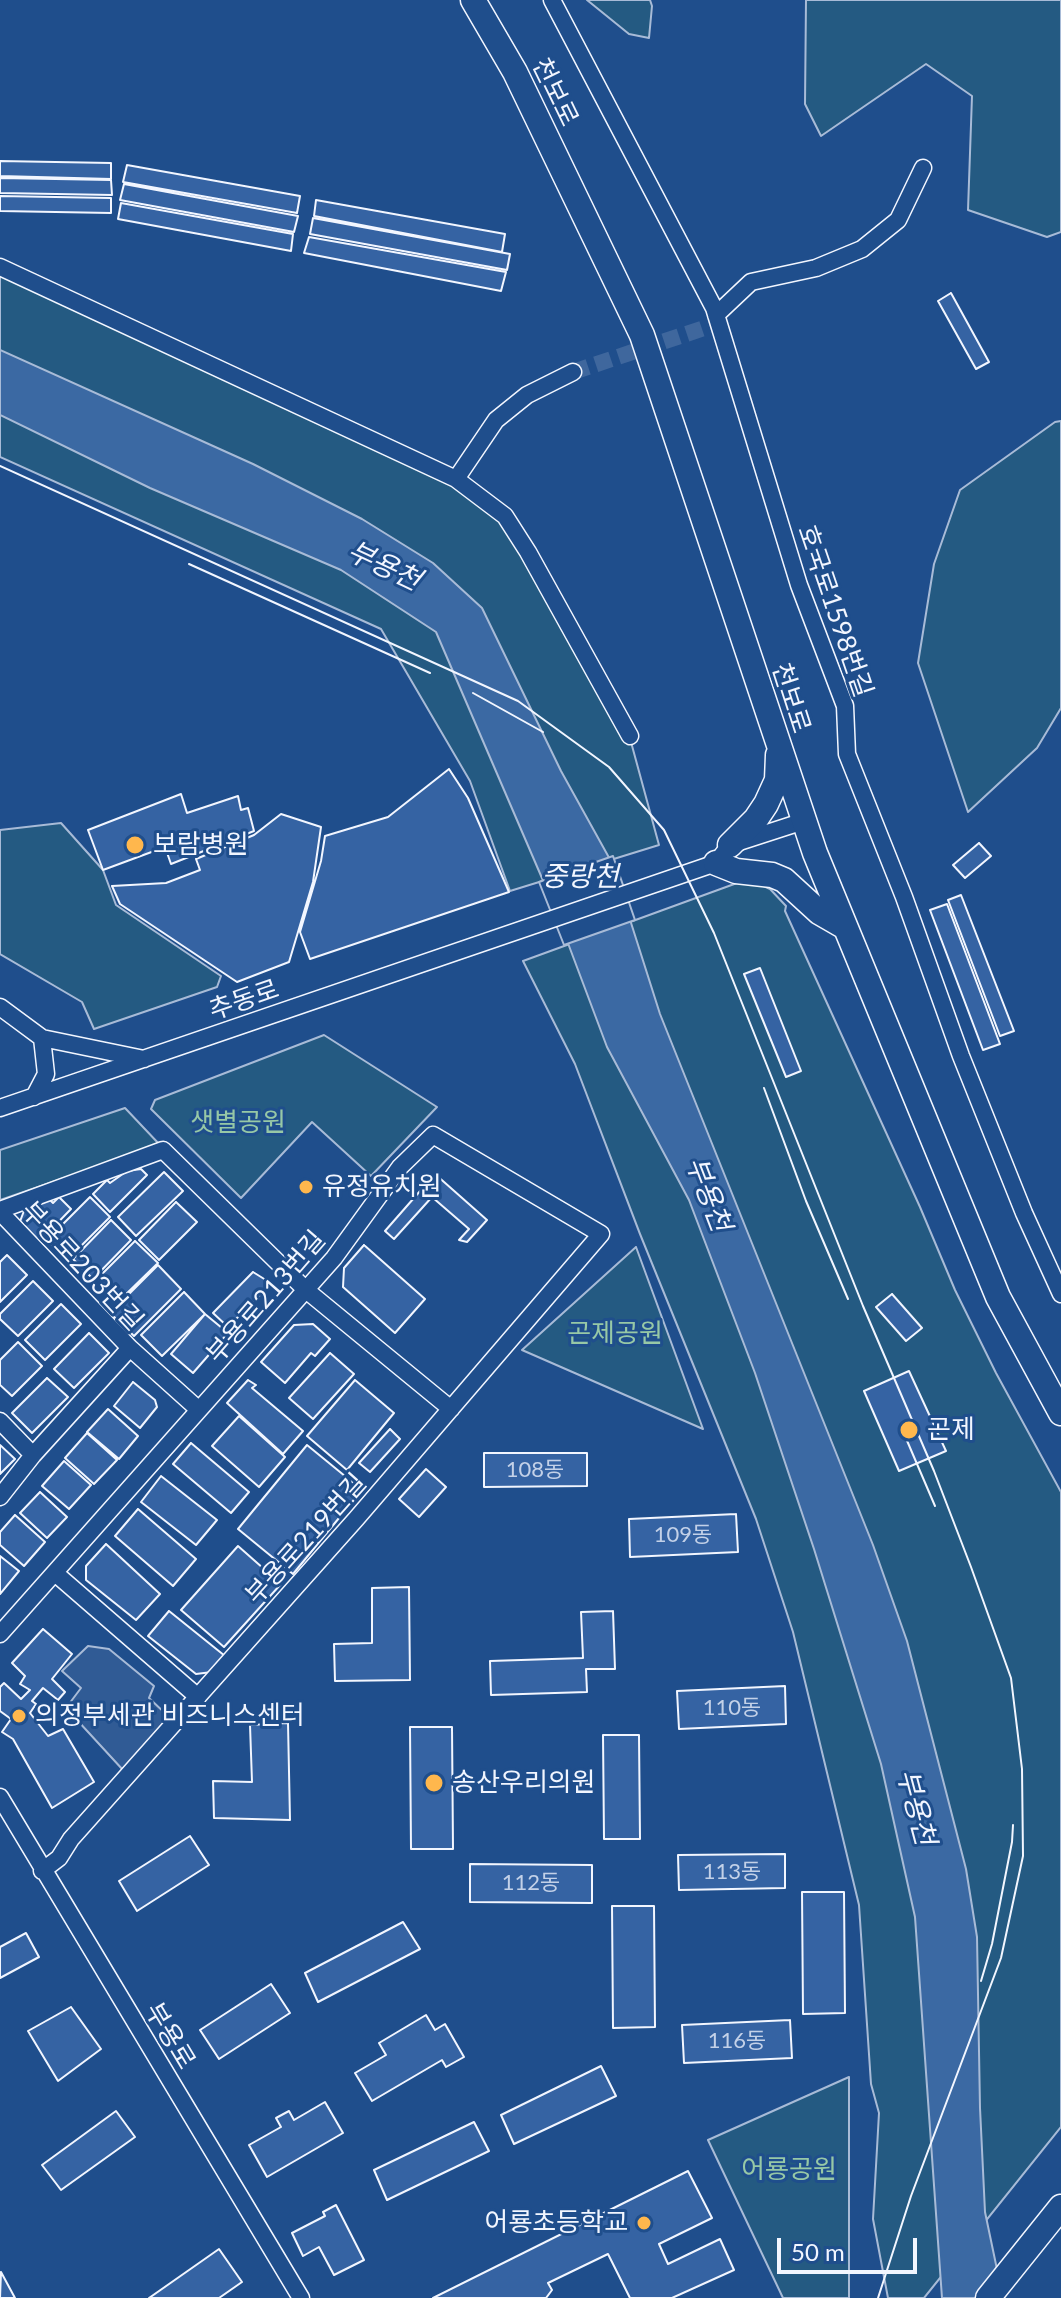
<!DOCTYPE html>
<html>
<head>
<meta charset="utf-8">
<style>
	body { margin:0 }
	#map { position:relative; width:1061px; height:2298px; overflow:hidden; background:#1f4e8c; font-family:Lato,sans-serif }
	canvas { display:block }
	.scale { position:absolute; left:777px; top:2238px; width:140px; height:36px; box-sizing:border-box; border:4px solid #f2f6ff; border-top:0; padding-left:10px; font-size:24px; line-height:28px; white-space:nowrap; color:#f2f6ff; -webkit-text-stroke:6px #1f4e8c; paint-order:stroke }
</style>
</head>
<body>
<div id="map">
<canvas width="1061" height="2298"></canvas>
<div class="scale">50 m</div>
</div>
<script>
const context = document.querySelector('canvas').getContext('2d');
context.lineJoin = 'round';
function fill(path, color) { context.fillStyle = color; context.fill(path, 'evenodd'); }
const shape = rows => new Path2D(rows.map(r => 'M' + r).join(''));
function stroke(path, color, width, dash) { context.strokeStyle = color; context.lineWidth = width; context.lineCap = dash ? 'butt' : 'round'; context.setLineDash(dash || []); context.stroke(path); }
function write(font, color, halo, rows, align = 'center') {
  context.font = font + ' Lato,"Noto Sans KR",sans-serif'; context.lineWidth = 6; context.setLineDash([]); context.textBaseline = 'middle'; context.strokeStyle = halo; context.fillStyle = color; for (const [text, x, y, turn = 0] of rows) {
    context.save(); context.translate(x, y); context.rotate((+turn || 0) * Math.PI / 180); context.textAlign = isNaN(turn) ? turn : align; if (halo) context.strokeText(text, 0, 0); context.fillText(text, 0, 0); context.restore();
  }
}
const green = shape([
	[587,0,650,0,652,6,649,38,629,34,587,0],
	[806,0,1061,0,1061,232,1047,237,968,210,972,96,926,64,821,136,805,104,806,0],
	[0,274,442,480,479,501,502,519,631,742,659,845,510,891,470,781,381,629,0,457,0,274],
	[1061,421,1061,708,1037,748,968,812,918,663,934,564,960,490,1055,422,1061,421],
	[61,823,103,870,116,905,221,976,217,987,94,1029,82,1002,0,954,0,830,61,823],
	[748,879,770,889,786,906,785,911,920,1207,955,1290,996,1373,1061,1492,1061,2127,924,2298,888,2298,873,2219,879,2113,871,2084,859,1905,793,1632,756,1519,640,1234,575,1064,523,961,748,879],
	[324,1035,437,1107,371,1176,312,1122,241,1198,151,1109,155,1100,324,1035],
	[125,1108,160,1145,0,1200,0,1150,125,1108],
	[636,1247,703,1429,522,1350,636,1247],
	[849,2077,849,2298,783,2298,708,2140,849,2077]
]);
fill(green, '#245a82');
stroke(green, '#a8bbd7', 2);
const parking = shape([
	[88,1646,109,1649,154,1686,149,1698,169,1717,123,1770,66,1708,81,1688,62,1671,88,1646]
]);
fill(parking, '#305b95');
stroke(parking, '#a8bbd7', 2);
const water = shape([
	[0,350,253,464,362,519,433,563,482,608,561,771,612,863,660,1014,873,1545,907,1641,966,1869,977,1937,980,2108,985,2212,1003,2298,942,2298,915,1917,881,1764,814,1549,755,1373,689,1200,607,1047,554,906,436,632,341,570,150,488,0,415,0,350]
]);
fill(water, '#3b69a3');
stroke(water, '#a8bbd7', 2);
const pier = shape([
	[613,856,635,920,564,945,539,882,613,856]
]);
fill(pier, '#1f4e8c');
stroke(pier, '#a8bbd7', 2);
const building = shape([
	[0,161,111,163,111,179,0,176,0,161],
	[127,165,300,196,297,213,123,182,127,165],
	[0,178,111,180,112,195,0,193,0,178],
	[124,184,298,216,294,232,120,200,124,184],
	[0,196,111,198,111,213,0,211,0,196],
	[316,200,505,234,502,252,314,216,316,200],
	[121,203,293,234,291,251,118,219,121,203],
	[313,218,510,254,507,270,310,234,313,218],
	[309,237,506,272,501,291,304,253,309,237],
	[951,293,989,362,976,369,938,301,951,293],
	[449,769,468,798,509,892,310,959,300,932,321,861,325,836,388,817,449,769],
	[181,794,187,813,238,796,241,810,248,808,254,831,171,864,165,847,103,870,88,830,181,794],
	[281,814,321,827,313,882,289,962,237,982,120,904,112,886,166,883,200,870,196,859,254,835,281,814],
	[979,843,991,856,965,878,953,865,979,843],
	[961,895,1014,1031,1000,1036,948,900,961,895],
	[947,904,1000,1044,983,1050,930,910,947,904],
	[760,968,801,1071,786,1077,744,974,760,968],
	[141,1169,147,1175,110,1212,93,1194,107,1180,110,1183,127,1171,141,1169],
	[164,1172,183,1191,136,1236,118,1217,164,1172],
	[435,1174,487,1220,467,1242,459,1240,469,1229,432,1197,394,1239,385,1231,435,1174],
	[59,1197,71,1209,38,1243,19,1224,27,1203,48,1198,53,1203,59,1197],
	[90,1197,110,1217,67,1260,47,1240,90,1197],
	[176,1202,197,1222,159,1260,139,1240,176,1202],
	[111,1220,131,1240,93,1279,73,1259,111,1220],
	[135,1241,158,1263,120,1300,98,1278,135,1241],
	[364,1245,425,1299,395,1333,343,1287,344,1268,364,1245],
	[7,1255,27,1275,0,1302,0,1262,7,1255],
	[158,1265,181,1289,134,1336,110,1313,158,1265],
	[253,1272,269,1282,269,1286,228,1327,213,1313,253,1272],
	[33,1281,53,1301,18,1336,0,1319,0,1314,33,1281],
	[184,1292,205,1314,162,1356,141,1335,184,1292],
	[892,1294,922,1328,906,1341,876,1307,892,1294],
	[61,1304,81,1324,45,1360,25,1340,61,1304],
	[205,1314,228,1333,193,1373,171,1354,205,1314],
	[313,1324,330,1339,315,1356,311,1353,285,1383,261,1362,294,1325,313,1324],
	[89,1333,109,1353,74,1388,54,1369,89,1333],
	[18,1342,42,1366,12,1396,0,1385,0,1360,18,1342],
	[330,1353,354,1374,313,1419,289,1398,330,1353],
	[909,1371,946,1451,899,1471,864,1391,909,1371],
	[47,1378,68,1397,32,1433,12,1413,47,1378],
	[248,1380,256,1385,252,1388,303,1431,283,1454,227,1403,248,1380],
	[355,1380,394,1413,347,1470,307,1436,355,1380],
	[133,1382,155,1400,157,1407,140,1428,114,1406,133,1382],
	[108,1409,138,1436,119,1459,87,1432,108,1409],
	[239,1416,285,1457,259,1487,212,1446,239,1416],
	[390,1429,400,1439,370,1472,359,1463,390,1429],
	[87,1433,117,1460,94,1484,65,1458,87,1433],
	[191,1443,249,1492,231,1513,173,1464,191,1443],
	[0,1445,15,1459,0,1474,0,1445],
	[307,1445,362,1490,293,1574,238,1529,307,1445],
	[484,1453,587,1453,587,1486,484,1487,484,1453],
	[64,1461,91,1485,69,1509,42,1486,64,1461],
	[426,1469,446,1487,419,1517,399,1499,426,1469],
	[161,1476,217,1520,196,1545,141,1502,161,1476],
	[40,1492,67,1517,47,1538,20,1513,40,1492],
	[138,1509,196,1559,173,1586,115,1536,138,1509],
	[736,1514,738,1552,630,1557,629,1519,736,1514],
	[15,1515,45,1542,24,1566,0,1545,0,1532,15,1515],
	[106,1544,160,1594,136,1620,86,1580,86,1566,106,1544],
	[238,1546,281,1584,224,1647,181,1610,238,1546],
	[0,1556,19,1571,0,1594,0,1556],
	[409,1587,410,1680,335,1681,334,1644,372,1643,372,1588,409,1587],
	[169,1611,225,1656,212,1672,196,1674,148,1636,169,1611],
	[613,1611,615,1669,586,1669,587,1692,491,1695,490,1661,583,1658,581,1612,613,1611],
	[43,1629,72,1654,52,1679,65,1692,58,1700,43,1688,32,1701,36,1704,30,1713,48,1736,63,1729,94,1782,52,1808,13,1739,2,1732,11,1719,0,1711,0,1687,4,1683,21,1699,30,1690,20,1684,25,1676,12,1663,43,1629],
	[785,1686,786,1724,679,1729,677,1691,785,1686],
	[288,1723,290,1820,214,1818,213,1781,252,1782,250,1725,288,1723],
	[410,1727,452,1727,453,1849,411,1849,410,1727],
	[603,1735,639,1735,640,1839,604,1839,603,1735],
	[190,1836,209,1865,137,1911,119,1881,190,1836],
	[785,1854,785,1888,679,1890,678,1855,785,1854],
	[470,1864,592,1865,592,1903,470,1902,470,1864],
	[802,1892,844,1892,845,2013,803,2014,802,1892],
	[612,1906,654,1906,655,2027,613,2028,612,1906],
	[403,1922,420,1949,318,2002,305,1973,403,1922],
	[26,1933,39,1957,0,1978,0,1947,26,1933],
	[271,1984,290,2013,219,2059,200,2030,271,1984],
	[71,2007,101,2049,58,2081,28,2031,71,2007],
	[426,2015,435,2030,445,2024,464,2057,446,2067,442,2060,372,2101,355,2073,386,2055,379,2043,426,2015],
	[790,2020,792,2058,684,2063,682,2025,790,2020],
	[601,2066,616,2096,514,2144,501,2115,601,2066],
	[325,2102,343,2133,267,2177,249,2145,281,2127,276,2118,289,2111,294,2120,325,2102],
	[116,2111,135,2137,61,2190,42,2165,116,2111],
	[474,2122,489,2151,387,2200,374,2170,474,2122],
	[688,2171,712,2218,659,2244,668,2264,720,2239,734,2270,672,2298,630,2298,608,2254,548,2283,552,2290,546,2298,433,2298,688,2171],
	[336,2205,364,2260,334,2275,319,2247,303,2256,292,2233,325,2216,323,2212,336,2205],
	[219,2249,242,2282,219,2298,149,2298,219,2249],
	[1,2272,15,2298,0,2298,1,2272]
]);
fill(building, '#3563a3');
stroke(building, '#f2f6ff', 2);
stroke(shape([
	[573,372,719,323]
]), '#3f679d', 16, [16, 8]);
const minor = shape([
	[552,0,714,308,799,585,845,706,847,754,904,897,961,1056,1024,1213,1061,1294],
	[0,267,456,479,496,420,527,395,573,372],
	[716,315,751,282,816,268,862,249,898,220,923,168],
	[456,479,505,516,528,552,630,736],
	[0,1007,42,1038,144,1059],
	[34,1097,46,1074,42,1038],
	[0,1108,716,863,730,845,804,821],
	[0,1210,163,1150,306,1290,451,1409],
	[0,1212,130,1348,199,1410],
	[0,1421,33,1455],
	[0,1497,33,1455,130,1348],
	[55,1573,198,1697],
	[0,1634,334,1258,400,1167,433,1135,601,1234,356,1519,71,1839,59,1858,42,1871],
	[0,1797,301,2298]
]);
const secondary = shape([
	[473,0,515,72,642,335,815,853,998,1297,1061,1413],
	[730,845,756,819,766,804,777,780,778,755],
	[716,863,736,871,772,875,784,880,819,912,845,927],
	[988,2298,1061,2207]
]);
stroke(minor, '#f2f6ff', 19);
stroke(secondary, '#f2f6ff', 27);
stroke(minor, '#1f4e8c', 16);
stroke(secondary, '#1f4e8c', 24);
stroke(shape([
	[0,466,518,701,609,767,664,830,714,933,863,1306,934,1471,971,1567,1011,1678,1022,1769,1023,1856,1001,1958,911,2196,878,2298],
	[189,564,430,673],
	[473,693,543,732],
	[764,1088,806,1201,848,1299],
	[905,1436,935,1506],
	[981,1981,992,1944,1012,1842,1013,1825]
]), '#f2f6ff', 2);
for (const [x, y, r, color] of [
	[135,845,10,"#ffb74d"],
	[306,1187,8,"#ffb74d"],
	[909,1430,10,"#ffb74d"],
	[19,1716,8,"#ffb74d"],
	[434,1783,10,"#ffb74d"],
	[644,2223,8,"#ffb74d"]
]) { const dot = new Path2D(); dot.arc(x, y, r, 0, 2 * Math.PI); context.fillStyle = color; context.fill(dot); stroke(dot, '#1f4e8c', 3); }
write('22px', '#c3d1e8', null, [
	["108동",535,1470],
	["109동",683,1535],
	["110동",732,1708],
	["113동",732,1872],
	["112동",531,1883],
	["116동",737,2041]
]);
write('26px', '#f2f6ff', '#1f4e8c', [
	["천보로",555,92,64],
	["호국로1598번길",835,611,71],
	["천보로",791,698,72],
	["추동로",244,1000,-19],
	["부용로203번길",82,1266,47],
	["부용로213번길",266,1297,-49],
	["부용로219번길",306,1539,-48],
	["부용로",170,2036,59]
]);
write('26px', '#f2f6ff', '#1f4e8c', [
	["보람병원",153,845],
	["유정유치원",322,1187],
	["곤제",927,1430],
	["의정부세관 비즈니스센터",35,1716],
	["송산우리의원",452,1783],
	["어룡초등학교",628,2223,"right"]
], 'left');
write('26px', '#97c8a6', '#1f4e8c', [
	["샛별공원",238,1123],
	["곤제공원",615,1334],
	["어룡공원",789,2170]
]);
write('italic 28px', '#f2f6ff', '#1f4e8c', [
	["부용천",384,566,25],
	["중랑천",580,877],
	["부용천",708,1194,69],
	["부용천",916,1807,75]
]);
</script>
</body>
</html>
